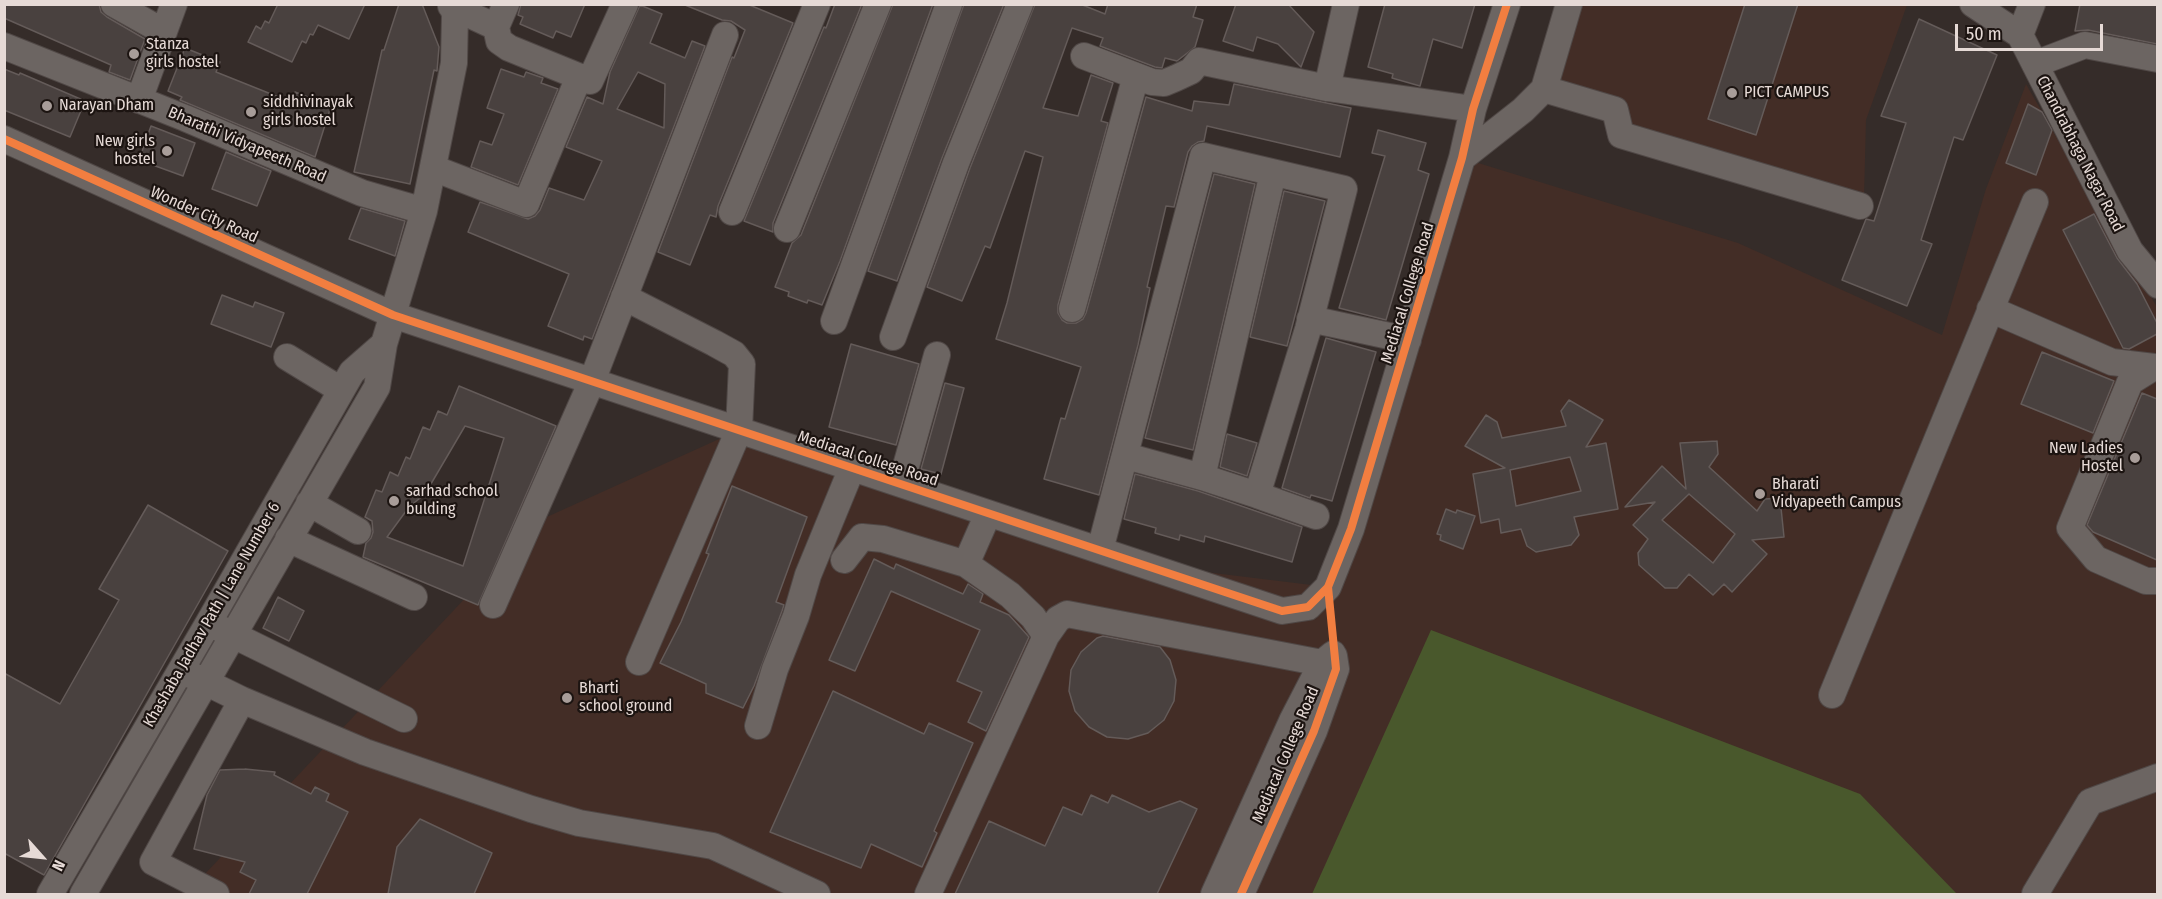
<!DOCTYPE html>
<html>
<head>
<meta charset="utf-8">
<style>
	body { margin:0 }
	#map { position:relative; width:2162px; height:899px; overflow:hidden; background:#352c29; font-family:"Fira Sans Condensed",sans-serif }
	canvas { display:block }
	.frame { position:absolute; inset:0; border:6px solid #e6dad6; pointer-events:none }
	.north { position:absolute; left:12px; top:827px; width:60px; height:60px; -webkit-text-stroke:4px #1c1411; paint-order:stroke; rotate:117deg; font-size:16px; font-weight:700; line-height:24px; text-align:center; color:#e6dad6 }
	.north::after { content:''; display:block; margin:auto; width:21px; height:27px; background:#e6dad6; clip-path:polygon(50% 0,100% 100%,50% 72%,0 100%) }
	.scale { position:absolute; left:1955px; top:24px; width:148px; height:27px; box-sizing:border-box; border:3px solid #e6dad6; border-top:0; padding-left:8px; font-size:18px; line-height:21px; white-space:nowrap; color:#e6dad6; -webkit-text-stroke:4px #1c1411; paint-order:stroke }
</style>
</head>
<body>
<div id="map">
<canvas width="2162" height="899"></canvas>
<div class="frame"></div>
<div class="north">N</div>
<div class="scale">50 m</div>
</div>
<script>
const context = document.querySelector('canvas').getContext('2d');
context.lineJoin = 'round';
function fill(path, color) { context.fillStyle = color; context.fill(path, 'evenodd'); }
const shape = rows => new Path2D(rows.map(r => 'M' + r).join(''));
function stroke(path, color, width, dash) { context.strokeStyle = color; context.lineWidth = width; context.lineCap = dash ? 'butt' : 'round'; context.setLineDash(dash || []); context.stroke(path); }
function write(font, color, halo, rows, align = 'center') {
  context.font = font + ' "Fira Sans Condensed",sans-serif'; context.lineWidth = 4.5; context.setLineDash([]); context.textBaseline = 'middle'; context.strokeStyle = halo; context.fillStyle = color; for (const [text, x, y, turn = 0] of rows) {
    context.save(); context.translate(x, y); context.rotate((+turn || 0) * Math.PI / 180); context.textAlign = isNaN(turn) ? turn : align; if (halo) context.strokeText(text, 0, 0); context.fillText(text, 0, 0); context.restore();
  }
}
fill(shape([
	[1580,5,1907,5,1866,120,1864,197,1630,131,1554,82],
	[2026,84,2103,219,2157,307,2157,894,186,894,538,521,739,430,1140,564,1328,587,1462,158,1738,243,1942,335,1986,189]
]), '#432d26');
fill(shape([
	[1431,630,1860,794,1957,894,1312,894]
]), '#49582c');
const building = shape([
	[4,4,99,4,101,12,107,17,145,39,130,80,109,72,111,65,4,18,4,4],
	[278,4,365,4,349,39,318,25,313,35,310,34,306,43,302,41,292,62,248,42,256,26,261,29,265,21,269,23,278,4],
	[399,4,422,4,439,47,437,71,434,70,410,184,354,172,382,50,384,50,399,4],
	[521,4,585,4,571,37,556,31,553,38,520,24,523,17,518,15,521,4],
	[747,4,793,23,718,206,716,217,710,215,690,265,658,252,732,57,734,58,745,30,731,21,722,20,685,5,747,4],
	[835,4,862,4,773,223,773,232,744,221,824,27,826,28,835,4],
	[893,4,933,4,840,261,822,305,808,300,807,303,788,296,789,292,775,287,792,243,801,235,893,4],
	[964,4,1004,4,942,158,897,281,868,271,964,4],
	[1035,4,1080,4,1105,14,1108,4,1197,4,1193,17,1203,20,1195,47,1177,61,1165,58,1162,68,1155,67,1100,46,1103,38,1072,28,1043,108,1078,116,1091,75,1113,83,1101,121,1108,123,1058,305,1058,313,1062,320,1067,323,1076,323,1083,319,1086,313,1146,97,1192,111,1194,101,1229,105,1234,84,1351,108,1340,157,1207,126,1204,141,1198,142,1192,146,1188,152,1174,207,1166,206,1147,287,1150,288,1138,345,1099,495,1044,479,1061,418,1065,419,1081,367,996,339,1007,303,1043,157,1025,151,990,248,985,246,962,301,927,287,970,168,1035,4],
	[1236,4,1288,4,1314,32,1301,67,1278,44,1257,37,1253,51,1223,41,1236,4],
	[1385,4,1475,4,1462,48,1433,39,1420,86,1392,78,1393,74,1368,67,1385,4],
	[1745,4,1798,4,1756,135,1708,119,1745,4],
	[2080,4,2157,4,2157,44,2088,30,2075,31,2080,4],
	[640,5,662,14,650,43,685,58,692,41,705,46,592,339,584,336,583,340,548,326,569,274,468,232,480,202,528,219,535,216,540,210,549,188,584,200,602,161,566,147,587,97,603,104,610,72,640,5],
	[638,72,665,84,664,128,617,109,638,72],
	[1919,19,1997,55,1963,140,1954,137,1921,240,1932,244,1907,306,1842,280,1866,219,1874,221,1906,123,1881,116,1919,19],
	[185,48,220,62,216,72,291,102,295,92,331,106,315,157,180,100,182,97,168,91,185,48],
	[4,69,19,75,20,73,85,101,70,137,4,110,4,69],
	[501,69,524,77,526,72,543,78,541,83,558,89,518,185,471,167,480,141,492,145,504,114,487,108,501,69],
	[2028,104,2042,112,2052,130,2036,175,2006,163,2028,104],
	[151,126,195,143,183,176,139,160,151,126],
	[1378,130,1426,143,1418,170,1429,174,1386,320,1339,308,1385,156,1372,153,1378,130],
	[226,152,271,171,257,206,212,189,226,152],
	[1214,174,1255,184,1193,450,1145,438,1214,174],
	[1284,191,1325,201,1287,346,1250,337,1284,191],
	[361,208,405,221,395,256,349,239,361,208],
	[2094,214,2117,258,2137,284,2157,323,2157,334,2129,349,2123,348,2063,230,2094,214],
	[222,295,253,307,255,302,284,313,271,347,211,324,222,295],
	[1326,338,1376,352,1332,501,1311,495,1310,498,1282,488,1326,338],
	[851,344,919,364,896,445,829,427,851,344],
	[2042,352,2114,381,2093,433,2021,404,2042,352],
	[945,383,964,388,941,474,921,469,945,383],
	[459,386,556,426,478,605,363,557,366,543,371,538,373,532,372,521,365,517,376,490,382,492,390,472,398,476,406,457,410,459,423,427,430,430,438,411,447,415,459,386],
	[465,426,504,438,463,566,387,537,409,507,425,494,465,426],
	[2142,393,2157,399,2157,560,2093,532,2087,525,2142,393],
	[1569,400,1603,420,1586,447,1606,443,1618,509,1574,517,1579,535,1571,545,1536,552,1527,546,1521,529,1501,533,1499,519,1481,523,1473,474,1505,468,1465,446,1486,415,1497,422,1502,438,1566,426,1561,411,1569,400],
	[1570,457,1581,491,1516,506,1510,470,1570,457],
	[1227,434,1257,443,1247,476,1220,467,1227,434],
	[1717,441,1718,454,1709,467,1757,511,1765,499,1780,498,1784,537,1752,540,1767,554,1732,592,1724,584,1713,595,1689,574,1677,588,1665,588,1639,565,1638,553,1648,539,1633,525,1655,502,1625,507,1662,466,1686,489,1680,443,1717,441],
	[1689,494,1735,534,1713,563,1662,520,1689,494],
	[1135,474,1198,491,1302,527,1292,562,1205,536,1204,542,1180,535,1179,540,1155,533,1156,528,1124,519,1135,474],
	[732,486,807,517,776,602,784,605,782,611,754,686,743,708,706,693,706,684,660,663,681,622,709,554,706,553,732,486],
	[148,505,228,551,44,875,4,853,4,673,60,704,119,600,99,589,148,505],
	[1446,509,1456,513,1457,510,1475,516,1463,549,1440,540,1441,535,1437,534,1446,509],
	[874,559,894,569,896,564,963,594,968,584,983,594,980,602,1009,615,1029,637,986,731,968,722,982,692,957,681,980,630,891,591,855,671,829,660,874,559],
	[278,597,304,611,289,641,263,628,278,597],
	[1103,636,1160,647,1170,660,1176,680,1174,701,1164,720,1148,733,1128,739,1107,737,1089,727,1075,711,1069,691,1071,670,1081,652,1097,638,1103,636],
	[833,691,924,734,929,723,973,743,934,831,937,833,922,867,871,844,861,868,770,832,833,691],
	[245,769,275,772,274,775,311,794,315,787,329,794,326,801,348,812,307,894,249,894,256,880,240,872,245,862,194,849,207,795,220,770,245,769],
	[1091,795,1108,803,1112,795,1149,812,1180,801,1197,809,1157,894,955,894,989,821,1045,846,1063,807,1082,815,1091,795],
	[420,819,492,853,474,894,388,894,397,847,420,819]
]);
fill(building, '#49413f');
stroke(building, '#645b59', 1.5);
const minor = shape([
	[114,4,164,32],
	[1973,4,2020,35,2130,251,2158,285],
	[451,6,496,27,499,41,509,48,590,81,625,4],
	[496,27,506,4],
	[2020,35,2032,4],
	[4,46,185,118,362,193,424,211],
	[1084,56,1152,82,1164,83,1176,78,1191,71,1199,61,1327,88,1473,109],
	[2035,64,2085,45,2158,59],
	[1327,88,1346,4],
	[1544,89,1615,110,1621,135,1860,206],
	[139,100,174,4],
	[4,139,393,315,1282,611,1308,607,1328,587,1351,529,1462,158,1473,109,1507,4],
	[1462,158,1523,110,1544,89,1569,4],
	[433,168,526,204,579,77],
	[732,212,817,4],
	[787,229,878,4],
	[624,297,714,343,734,354,742,364,739,430,639,662],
	[1072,309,1136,76],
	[1990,309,2112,362,2154,367],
	[1310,319,1408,340],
	[834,321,949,4],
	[893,337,956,163,1020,4],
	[287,357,341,390],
	[2158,368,2154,367,2130,382,2070,528,2096,559,2146,581,2158,581],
	[1202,477,1273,173],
	[901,484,937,355],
	[1257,495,1316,516],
	[309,503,358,531],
	[288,539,414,597],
	[1100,550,1203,156,1344,189,1308,329,1257,495,1202,477,1126,456],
	[844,560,862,537,883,539,966,564,1010,595,1033,617,1046,636,928,894],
	[966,564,988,514],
	[493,605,592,381,725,35],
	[217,627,404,719],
	[1046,636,1058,619,1067,614,1322,663,1336,669],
	[181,670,242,700,365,752,531,809,579,823,713,846,817,894],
	[1832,695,2035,202],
	[758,726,775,669,796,616,808,575,852,468],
	[50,894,209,622,352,372,384,344],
	[83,894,377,387,384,344,424,211,454,63,455,14,451,4],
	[216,894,153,862,242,700],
	[1214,894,1292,721,1322,663,1333,654],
	[1241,894,1314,731,1336,669,1334,656],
	[2035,894,2090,802,2158,777]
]);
stroke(minor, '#504846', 28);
stroke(shape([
	[1331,614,1332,634]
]), '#706967', 4, [1.5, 4.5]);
stroke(minor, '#6c6562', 26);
stroke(shape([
	[4,139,393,315,1282,611,1308,607,1328,587,1351,529,1462,158,1473,109,1507,4],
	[1241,894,1314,731,1336,669,1328,587]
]), '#f27e40', 8);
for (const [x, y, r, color] of [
	[134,54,6,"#a89d99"],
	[1732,93,6,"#a89d99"],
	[47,106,6,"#a89d99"],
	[251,112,6,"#a89d99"],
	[167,151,6,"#a89d99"],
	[2135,458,6,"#a89d99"],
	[1760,494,6,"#a89d99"],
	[394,501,6,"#a89d99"],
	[567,698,6,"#a89d99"]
]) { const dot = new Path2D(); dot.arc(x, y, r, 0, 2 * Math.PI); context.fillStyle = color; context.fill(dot); stroke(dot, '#1c1411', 2); }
write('16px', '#e6dad6', '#1c1411', [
	["Stanza",146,45],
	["girls hostel",146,63],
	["PICT CAMPUS",1744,93],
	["siddhivinayak",263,103],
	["girls hostel",263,121],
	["Narayan Dham",59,106],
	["New girls",155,142,"right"],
	["hostel",155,160,"right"],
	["New Ladies",2123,449,"right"],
	["Hostel",2123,467,"right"],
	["Bharati",1772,485],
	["Vidyapeeth Campus",1772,503],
	["sarhad school",406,492],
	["bulding",406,510],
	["Bharti",579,689],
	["school ground",579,707]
], 'left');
write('16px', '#e6dad6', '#1c1411', [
	["Bharathi Vidyapeeth Road",247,145,23],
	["Chandrabhaga Nagar Road",2080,154,63],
	["Wonder City Road",204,215,24],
	["Mediacal College Road",1408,293,-73],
	["Mediacal College Road",868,459,18],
	["Khashaba Jadhav Path | Lane Number 6",212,615,-60],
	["Mediacal College Road",1286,755,-67]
]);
</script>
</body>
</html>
